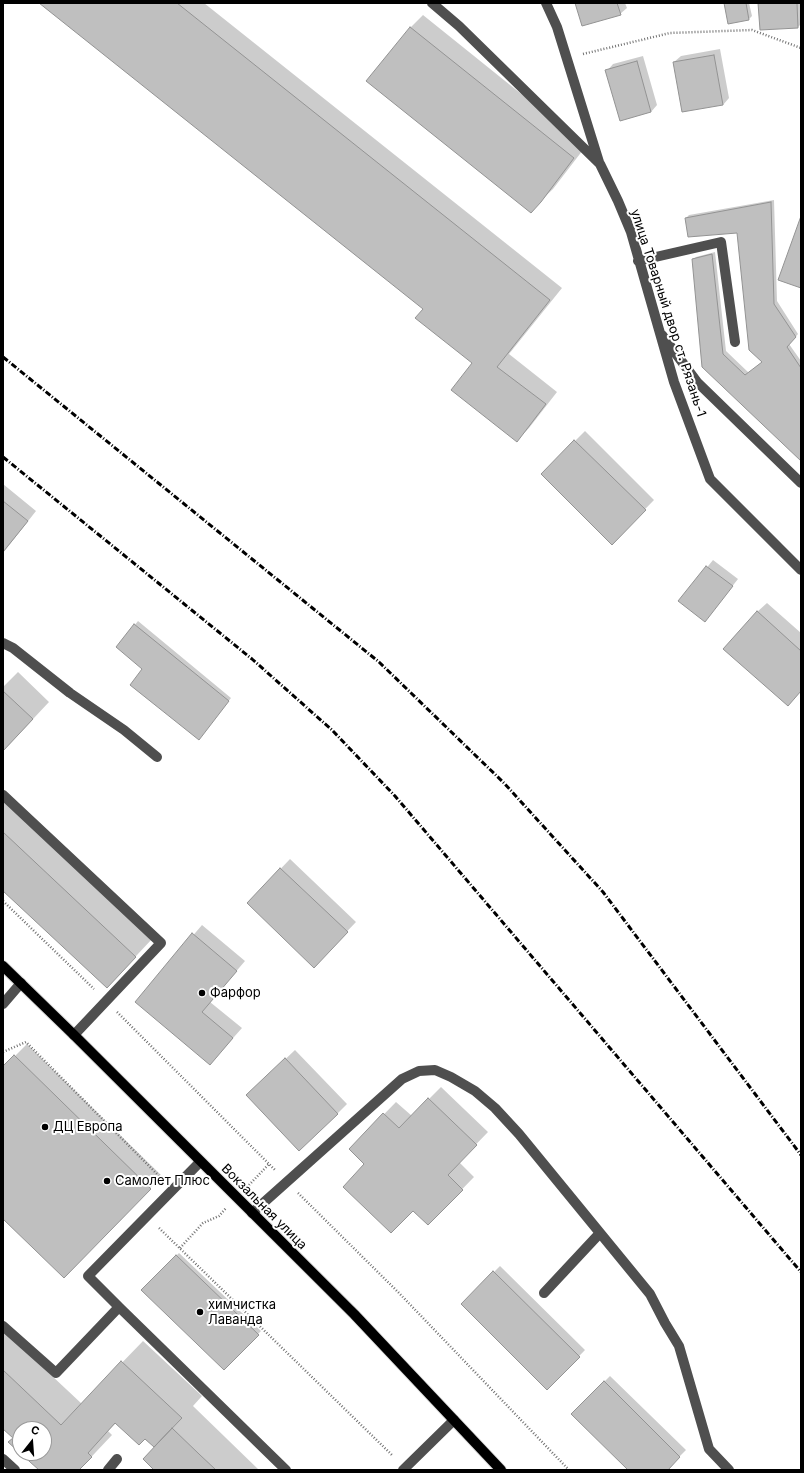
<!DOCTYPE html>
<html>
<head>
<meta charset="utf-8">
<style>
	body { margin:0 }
	#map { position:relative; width:804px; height:1473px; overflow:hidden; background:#fff; font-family:Inter,sans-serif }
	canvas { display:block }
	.frame { position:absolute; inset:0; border:4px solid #000; pointer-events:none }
	.north { position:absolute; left:12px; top:1421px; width:40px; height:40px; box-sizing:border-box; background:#fff; border:1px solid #999; border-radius:50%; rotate:17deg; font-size:11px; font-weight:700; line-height:16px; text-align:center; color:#000 }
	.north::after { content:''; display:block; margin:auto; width:14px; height:18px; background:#000; clip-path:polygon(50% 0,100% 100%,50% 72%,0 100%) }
</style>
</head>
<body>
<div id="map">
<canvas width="804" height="1473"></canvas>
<div class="frame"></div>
<div class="north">С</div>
</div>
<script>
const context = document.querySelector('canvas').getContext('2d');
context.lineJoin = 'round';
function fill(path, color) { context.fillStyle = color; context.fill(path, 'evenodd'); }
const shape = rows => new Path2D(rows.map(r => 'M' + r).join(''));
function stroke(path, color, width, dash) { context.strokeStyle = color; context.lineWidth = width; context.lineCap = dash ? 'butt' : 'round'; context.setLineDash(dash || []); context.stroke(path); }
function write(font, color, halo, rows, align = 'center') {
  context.font = font + ' Inter,sans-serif'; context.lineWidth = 4; context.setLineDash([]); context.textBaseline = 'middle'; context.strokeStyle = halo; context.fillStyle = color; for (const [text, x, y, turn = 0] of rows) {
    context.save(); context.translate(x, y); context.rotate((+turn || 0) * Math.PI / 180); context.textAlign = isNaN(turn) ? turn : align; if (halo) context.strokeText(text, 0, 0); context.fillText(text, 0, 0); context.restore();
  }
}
fill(shape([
	[40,3,204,3,562,288,509,354,557,392,529,428,517,440,473,363,424,308],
	[576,3,625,3,627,8,620,14],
	[725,3,749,3,752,16,749,19],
	[759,3,800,3,801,24,798,27],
	[423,15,586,146,553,189,530,211,368,81,411,27],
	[720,49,729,98,723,105,674,62,681,56],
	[643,56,657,105,651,112,621,120,607,71,613,64],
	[774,200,777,301,798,334,789,344,801,361,801,460,703,367,693,260,696,257,715,252,726,351,749,373,763,361,738,232,686,218,689,215],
	[585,431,654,500,612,543,542,474],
	[3,484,36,511,3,553],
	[713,560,738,579,705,621,680,601],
	[767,603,801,633,801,690,757,612],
	[138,621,231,698,202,735,144,669,117,647],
	[18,672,49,702,3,751,3,687],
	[3,799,152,939,123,970,3,890],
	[290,859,356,922,314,966,248,903],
	[202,925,245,961,210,1002,242,1028,210,1064,136,1002],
	[27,1044,162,1176,64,1276,3,1217,3,1068],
	[295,1050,347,1104,337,1114,257,1086],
	[441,1087,488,1132,459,1162,474,1177,440,1212,366,1164,350,1149,396,1102,412,1116],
	[179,1253,261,1331,224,1369,142,1290],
	[500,1266,585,1350,547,1389,462,1304],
	[3,1330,82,1404,143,1341,202,1396,193,1406,259,1470,156,1470,155,1447,145,1438,116,1423,108,1431,112,1435,79,1470,40,1470,22,1453,44,1453,44,1429,20,1429,20,1451,14,1438,3,1427],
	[610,1376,686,1450,666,1470,629,1470,572,1414]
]), '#0003');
const building = shape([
	[39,3,177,3,550,300,497,367,546,404,517,442,451,390,472,363,415,318,423,309,39,3],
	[575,3,617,3,621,15,582,26,575,3],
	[724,3,746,3,749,20,728,24,724,3],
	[758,3,797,3,798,28,760,30,758,3],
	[410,27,574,158,541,202,531,213,366,81,410,27],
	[714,55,723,105,682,112,673,62,714,55],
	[637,61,651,112,620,121,605,70,637,61],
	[771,202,774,304,796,337,787,347,801,368,801,461,702,367,692,259,712,254,723,354,745,375,762,362,749,350,737,233,688,237,685,218,771,202],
	[801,216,801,288,778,280,801,216],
	[574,440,646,510,612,545,541,474,574,440],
	[3,501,28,521,3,552,3,501],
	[706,566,733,586,705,622,678,601,706,566],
	[757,611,801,651,801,691,788,706,723,649,757,611],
	[134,624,229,701,199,740,130,685,142,669,116,647,134,624],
	[3,691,33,719,3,751,3,691],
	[3,832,136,957,107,988,3,891,3,832],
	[280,868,348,932,314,968,247,903,280,868],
	[192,933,237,971,202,1012,233,1038,210,1065,135,1002,192,933],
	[14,1055,151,1189,64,1278,3,1219,3,1066,14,1055],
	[285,1058,338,1114,299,1151,246,1095,285,1058],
	[428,1098,477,1145,448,1175,463,1190,428,1225,413,1211,391,1233,343,1187,364,1164,349,1149,383,1113,399,1128,428,1098],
	[176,1255,259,1335,224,1370,141,1290,176,1255],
	[493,1271,580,1357,547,1390,461,1304,493,1271],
	[121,1361,182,1418,154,1447,145,1439,139,1445,115,1423,88,1453,92,1457,79,1470,39,1470,20,1453,44,1453,44,1429,20,1429,20,1453,8,1442,13,1438,3,1429,3,1370,61,1425,121,1361],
	[604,1381,680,1457,668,1470,628,1470,571,1414,604,1381],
	[172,1428,199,1454,216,1470,154,1470,143,1459,172,1428]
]);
fill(building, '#bfbfbf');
stroke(building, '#939393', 1);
const major = shape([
	[3,966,74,1035,354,1314,501,1470]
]);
stroke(major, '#dbdbdb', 12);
stroke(shape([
	[583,54,670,33,752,30,801,48],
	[3,901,94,989],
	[117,1012,275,1170],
	[3,1052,26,1042,160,1177,159,1179],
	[249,1185,269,1164],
	[298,1193,399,1293,569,1470],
	[159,1228,393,1456],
	[180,1248,203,1223,219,1216,226,1208]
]), '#717171', 2.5, [1, 2]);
stroke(shape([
	[432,3,459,26,600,164,618,201,631,232,674,382,710,479,801,570],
	[546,3,557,27,599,162],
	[638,261,721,242,735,342],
	[662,335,697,382,801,483],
	[3,643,13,648,70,693,124,730,157,757],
	[3,795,161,943,74,1035],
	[3,1004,21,983],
	[252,1213,402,1079,419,1071,435,1070,451,1077,475,1091,495,1108,519,1134,650,1294,665,1323,679,1346,709,1449,729,1470],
	[544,1293,600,1233],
	[119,1307,286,1470],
	[3,1326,56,1373,119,1307,88,1276,200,1162],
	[3,1459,15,1470],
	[108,1470,117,1459],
	[403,1470,454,1420]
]), '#4f4f4f', 10);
stroke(major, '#000', 10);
stroke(shape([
	[3,357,379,662,504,783,603,892,801,1155],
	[3,457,252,659,332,730,395,796,801,1272]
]), '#000', 3, [6, 2, 1, 2]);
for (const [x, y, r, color] of [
	[202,993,4,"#000"],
	[45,1127,4,"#000"],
	[107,1181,4,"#000"],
	[200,1312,4,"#000"]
]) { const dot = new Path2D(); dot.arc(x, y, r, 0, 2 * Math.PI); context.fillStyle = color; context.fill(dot); stroke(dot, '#fff', 1.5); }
write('13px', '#000', '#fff', [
	["улица Товарный двор ст. Рязань-1",668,313,72],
	["Вокзальная улица",264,1207,45]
]);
write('13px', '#000', '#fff', [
	["Фарфор",210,993],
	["ДЦ Европа",53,1127],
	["Самолет Плюс",115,1181],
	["химчистка",208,1305],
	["Лаванда",208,1320]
], 'left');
</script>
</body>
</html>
